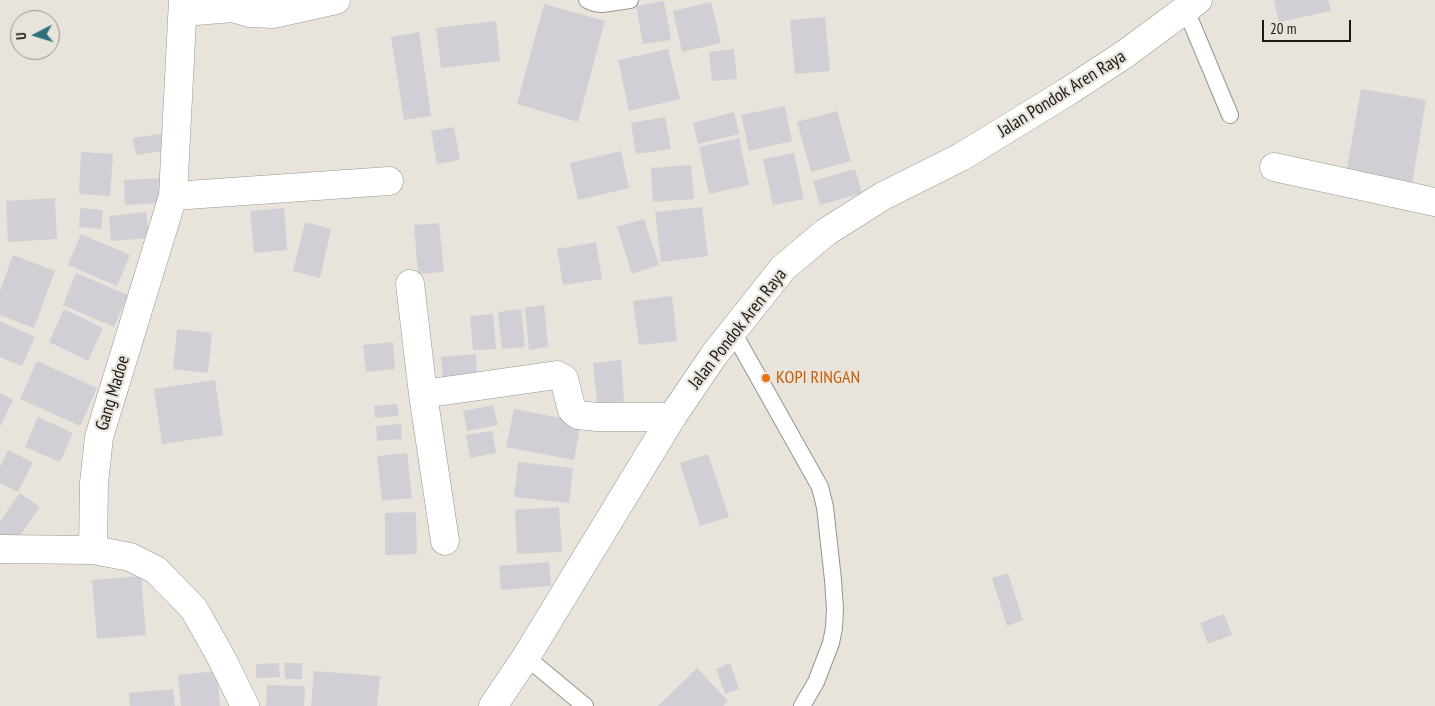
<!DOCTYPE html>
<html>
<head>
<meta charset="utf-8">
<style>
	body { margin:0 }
	#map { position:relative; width:1435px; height:706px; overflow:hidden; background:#e8e4dc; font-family:"PT Sans Narrow",sans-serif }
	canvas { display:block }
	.north { position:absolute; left:10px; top:10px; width:50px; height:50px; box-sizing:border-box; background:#e8e4dc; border:1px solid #96938d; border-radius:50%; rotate:265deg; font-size:14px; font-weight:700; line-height:20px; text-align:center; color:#1b1a17 }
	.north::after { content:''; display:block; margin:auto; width:18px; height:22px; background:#2d7181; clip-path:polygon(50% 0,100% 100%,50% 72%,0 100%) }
	.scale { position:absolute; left:1262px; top:20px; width:89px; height:22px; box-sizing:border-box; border:2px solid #1b1a17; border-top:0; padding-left:6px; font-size:15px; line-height:18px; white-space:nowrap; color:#1b1a17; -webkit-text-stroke:4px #e8e4dc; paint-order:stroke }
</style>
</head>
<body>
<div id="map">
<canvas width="1435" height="706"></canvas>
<div class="north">U</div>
<div class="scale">20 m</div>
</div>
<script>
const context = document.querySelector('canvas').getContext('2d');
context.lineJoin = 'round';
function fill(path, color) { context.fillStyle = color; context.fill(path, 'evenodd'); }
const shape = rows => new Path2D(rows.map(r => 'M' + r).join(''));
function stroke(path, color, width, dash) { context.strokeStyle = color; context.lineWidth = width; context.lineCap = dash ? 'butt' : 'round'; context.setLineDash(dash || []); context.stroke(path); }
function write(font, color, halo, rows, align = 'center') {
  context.font = font + ' "PT Sans Narrow",sans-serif'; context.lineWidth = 4.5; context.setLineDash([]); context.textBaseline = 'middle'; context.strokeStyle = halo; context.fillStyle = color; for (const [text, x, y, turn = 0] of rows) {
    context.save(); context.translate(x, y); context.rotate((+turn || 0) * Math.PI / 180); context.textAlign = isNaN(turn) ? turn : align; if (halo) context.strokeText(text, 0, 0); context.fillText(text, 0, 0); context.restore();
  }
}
fill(shape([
	[1274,0,1328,0,1331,11,1279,22],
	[664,1,671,40,643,44,636,6],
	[711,2,721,43,682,52,673,11],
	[544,4,605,21,578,122,517,104],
	[825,17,830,71,795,74,790,20],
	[496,21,500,61,441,68,436,28],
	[419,32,431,116,404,120,391,37],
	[668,49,680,99,629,111,618,60],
	[734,49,737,79,712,81,709,52],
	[1361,89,1426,100,1411,190,1345,179],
	[785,106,792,141,749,151,741,115],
	[837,111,851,161,811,172,797,122],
	[734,112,739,134,698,144,693,123],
	[665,117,671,149,636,154,631,123],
	[454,127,460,160,437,164,431,131],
	[166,133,169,150,136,155,133,138],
	[739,138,749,185,709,194,699,147],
	[621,151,629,188,578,200,570,163],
	[81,152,113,154,110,196,79,194],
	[794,153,804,199,773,205,763,159],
	[691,165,694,199,653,202,651,168],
	[855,169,862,193,820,205,813,181],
	[162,178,163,203,125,205,124,180],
	[55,198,57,239,8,242,6,201],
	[702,207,708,256,661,262,655,212],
	[80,208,103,210,101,229,79,227],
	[284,208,287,250,254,253,250,211],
	[146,212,149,238,111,241,109,216],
	[644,219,659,265,632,274,617,227],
	[305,222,331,229,320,278,293,271],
	[439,223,444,272,418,274,414,225],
	[81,234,130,255,117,286,68,265],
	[596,242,602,279,563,285,557,249],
	[13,255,55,271,34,328,0,315,0,291],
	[76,273,128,295,114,327,63,305],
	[672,296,677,341,639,345,633,301],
	[544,305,548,347,529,350,525,308],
	[64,309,103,328,88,361,49,342],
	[521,309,525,347,502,349,498,312],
	[493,314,496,349,473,350,470,316],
	[0,321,35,337,22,366,0,357],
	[177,329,212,333,208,373,173,369],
	[393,342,395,369,366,372,363,345],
	[476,354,477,377,443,379,441,357],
	[621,360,624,401,597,403,593,363],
	[37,361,97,388,80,426,20,399],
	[215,380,223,435,162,444,154,389],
	[0,393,13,400,0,427],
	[397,404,399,416,375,418,374,406],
	[493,405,498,425,467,431,463,411],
	[514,409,581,422,574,460,506,447],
	[38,417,73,433,60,462,25,447],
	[401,424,402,439,377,441,376,426],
	[492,431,496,453,470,458,466,435],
	[8,450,33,462,18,492,0,483,0,467],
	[407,453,412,498,382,501,377,456],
	[708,454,729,517,700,526,680,463],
	[518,462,573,468,569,503,514,497],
	[20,493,40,507,13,545,0,536,0,521],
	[559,507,562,552,517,554,515,510],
	[416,512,417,554,385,555,385,513],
	[549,562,551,586,501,590,499,566],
	[1008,573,1023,620,1007,626,992,578],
	[141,576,146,635,97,639,92,580],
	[1224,614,1232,635,1208,644,1200,623],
	[279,663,280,677,256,678,256,664],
	[284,663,302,663,302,679,285,679],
	[730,663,739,689,725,694,716,669],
	[697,668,728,701,723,706,658,706],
	[217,671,220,706,181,706,178,675],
	[314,671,380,676,377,706,311,706],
	[267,685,305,686,304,706,266,706],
	[173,689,175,706,130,706,129,693]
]), '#d2ced6');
const service = shape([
	[587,0,594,3,602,4,630,0],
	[1186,10,1230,115],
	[733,332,820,487,825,507,833,580,835,609,834,628,831,643,816,682,802,706],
	[526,657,585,706]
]);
const minor = shape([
	[1274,167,1435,202],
	[173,196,389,181],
	[410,284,423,394],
	[445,541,423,394,557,375,564,379,572,410,578,415,597,417,672,417],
	[0,549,93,550,130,557,156,570,194,609,222,659,245,706],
	[93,550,94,483,99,437,173,196,183,0]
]);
const tertiary = shape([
	[183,12,233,8,250,13,273,14,336,0]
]);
const secondary = shape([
	[493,706,526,657,672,417,714,355,783,268,826,232,883,196,961,157,1067,92,1125,54,1198,0]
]);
stroke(service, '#99958e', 18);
stroke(minor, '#99958e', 29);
stroke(tertiary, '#99958e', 29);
stroke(secondary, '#99958e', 29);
stroke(service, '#fff', 16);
stroke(minor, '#fff', 28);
stroke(tertiary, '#fff', 28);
stroke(secondary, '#fff', 28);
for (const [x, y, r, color] of [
	[766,378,5,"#e8710a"]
]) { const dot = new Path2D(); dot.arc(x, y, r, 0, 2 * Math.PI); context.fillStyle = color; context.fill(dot); stroke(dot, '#e8e4dc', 2); }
write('18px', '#1b1a17', '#e8e4dc', [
	["Jalan Pondok Aren Raya",1062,94,-32],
	["Jalan Pondok Aren Raya",738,329,-52],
	["Gang Madoe",113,393,-73]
]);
write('18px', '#c56008', '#e8e4dc', [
	["KOPI RINGAN",776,378]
], 'left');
</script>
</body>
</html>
